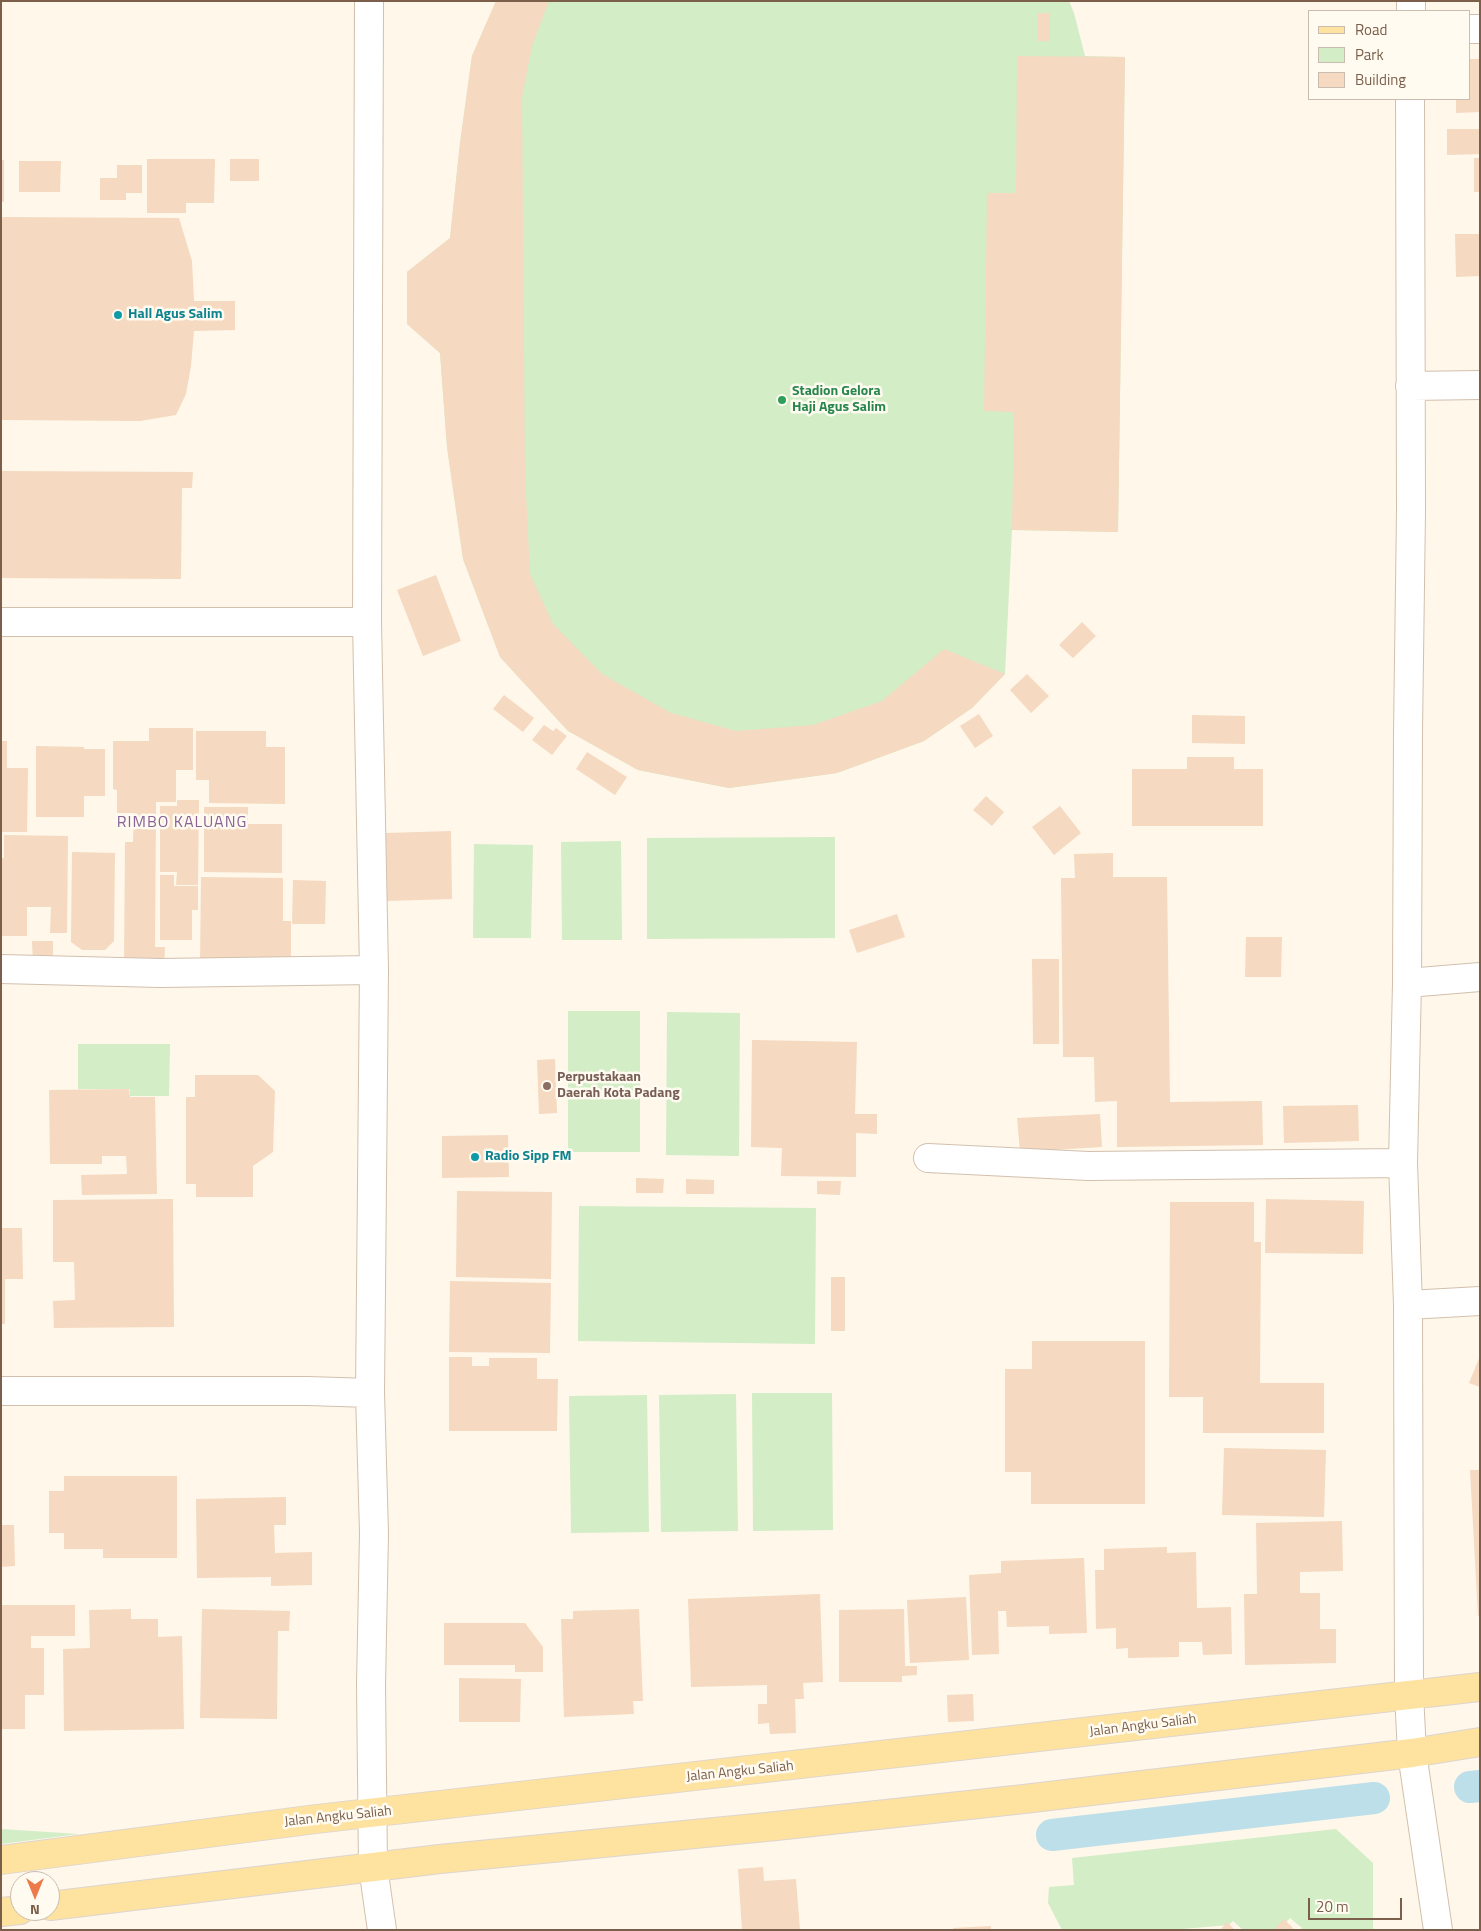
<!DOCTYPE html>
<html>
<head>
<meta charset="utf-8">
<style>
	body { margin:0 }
	#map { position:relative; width:1481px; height:1931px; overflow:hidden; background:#fef7ea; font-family:"Titillium Web",sans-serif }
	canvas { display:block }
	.frame { position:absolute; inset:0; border:2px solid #7b5f4b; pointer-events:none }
	.legend { position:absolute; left:1308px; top:10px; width:162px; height:90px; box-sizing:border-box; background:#fffbf1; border:1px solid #cabdaf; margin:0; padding:6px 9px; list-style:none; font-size:15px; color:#7b5f4b }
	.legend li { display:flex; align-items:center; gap:10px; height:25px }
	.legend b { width:25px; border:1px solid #cabdaf }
	.north { position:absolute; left:10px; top:1871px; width:50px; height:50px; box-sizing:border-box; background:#fffbf1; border:1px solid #cabdaf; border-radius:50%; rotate:180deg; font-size:14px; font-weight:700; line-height:20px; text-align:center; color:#7b5f4b }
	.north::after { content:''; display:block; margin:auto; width:18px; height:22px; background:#ed7a4a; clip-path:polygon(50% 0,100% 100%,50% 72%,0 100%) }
	.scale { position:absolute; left:1308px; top:1898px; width:94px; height:22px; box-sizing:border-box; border:2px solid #7b5f4b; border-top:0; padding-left:6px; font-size:15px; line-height:18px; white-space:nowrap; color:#7b5f4b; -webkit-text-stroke:4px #fffbf1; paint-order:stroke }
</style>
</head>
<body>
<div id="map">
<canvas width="1481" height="1931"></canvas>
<div class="frame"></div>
<ul class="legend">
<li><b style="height:6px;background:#fee2a0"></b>Road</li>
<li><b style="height:14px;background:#d3edc6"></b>Park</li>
<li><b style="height:14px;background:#f5d9c0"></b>Building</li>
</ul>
<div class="north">N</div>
<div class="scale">20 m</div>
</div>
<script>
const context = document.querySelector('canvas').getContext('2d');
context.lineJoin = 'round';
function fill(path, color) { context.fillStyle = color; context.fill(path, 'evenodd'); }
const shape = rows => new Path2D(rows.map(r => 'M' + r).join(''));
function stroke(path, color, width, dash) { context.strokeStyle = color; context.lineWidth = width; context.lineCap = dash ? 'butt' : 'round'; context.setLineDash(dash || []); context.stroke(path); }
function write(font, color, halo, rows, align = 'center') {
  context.font = font + ' "Titillium Web",sans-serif'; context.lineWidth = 5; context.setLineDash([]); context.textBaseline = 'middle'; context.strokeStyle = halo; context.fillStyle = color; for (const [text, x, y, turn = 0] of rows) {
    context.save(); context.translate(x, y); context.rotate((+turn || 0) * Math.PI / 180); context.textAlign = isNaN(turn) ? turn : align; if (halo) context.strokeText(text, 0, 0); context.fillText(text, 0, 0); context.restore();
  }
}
fill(shape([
	[496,1,1069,1,1074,13,1085,56,1125,57,1118,532,1012,530,1005,674,972,708,924,741,837,773,729,788,638,770,568,731,500,657,463,559,447,447,440,353,407,324,407,272,450,238,460,143,472,56],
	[835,837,835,938,647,939,647,838],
	[621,841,622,940,562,940,561,842],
	[474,844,533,845,531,938,473,938],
	[568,1011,640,1011,640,1152,568,1152],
	[667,1012,740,1013,739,1156,666,1155],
	[78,1044,170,1044,169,1096,130,1096,130,1089,78,1089],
	[579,1206,816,1208,815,1344,578,1341],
	[832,1393,833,1530,753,1531,752,1393],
	[736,1394,738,1531,661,1532,659,1395],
	[647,1395,649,1532,571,1533,569,1396],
	[1,1829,79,1834,1,1844],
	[1336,1829,1373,1863,1373,1930,1300,1930,1302,1928,1290,1918,1279,1930,1243,1930,1233,1921,1229,1925,1171,1930,1062,1930,1048,1903,1049,1887,1074,1885,1072,1858]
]), '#d3edc6');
stroke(shape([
	[1470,1787,1480,1786],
	[1052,1835,1374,1798]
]), '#bcdfe9', 32);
fill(shape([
	[496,1,549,1,532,46,522,97,525,474,530,574,553,624,602,674,671,713,736,731,813,725,882,701,944,649,1005,674,972,708,924,741,837,773,729,788,638,770,568,731,500,657,463,559,447,447,440,353,407,324,407,272,450,238,460,143,472,56],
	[1038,13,1050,13,1050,41,1038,41],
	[1017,56,1125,57,1118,532,1012,530,1014,412,984,411,987,193,1016,193],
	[1470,59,1480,59,1480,112,1456,113,1456,99,1470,99],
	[1447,129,1480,129,1480,154,1447,155],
	[1474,158,1480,158,1480,192,1474,192],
	[147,159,215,159,214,203,186,203,186,213,147,213],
	[230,159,259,159,259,181,230,181],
	[1,160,4,160,4,202,1,202],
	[19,161,61,161,60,192,19,192],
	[117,165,142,165,142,193,126,193,126,200,100,200,100,178,117,178],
	[1,217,179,218,192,261,194,301,235,301,235,330,194,331,191,366,186,394,176,415,140,421,1,420],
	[1455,234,1480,234,1480,276,1456,277],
	[1,471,193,472,192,488,182,488,181,579,1,578],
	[436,575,461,641,423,656,397,590],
	[1082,622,1096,636,1073,658,1059,645],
	[1027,674,1049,696,1031,713,1010,690],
	[504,695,534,718,523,732,493,709],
	[979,714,993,736,975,748,960,726],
	[1192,715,1245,716,1245,744,1192,743],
	[544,725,553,731,556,728,567,736,552,755,532,740],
	[149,728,193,728,193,770,176,770,176,802,156,802,155,947,165,947,164,970,124,969,125,842,133,842,134,813,117,813,117,790,113,789,113,741,149,741],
	[196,731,266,731,266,747,285,747,285,804,209,803,209,780,196,780],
	[1,741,7,741,7,768,28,768,27,832,1,832],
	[36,746,84,747,84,749,105,749,105,796,84,796,84,817,36,817],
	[587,752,627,777,615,795,576,769],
	[1187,757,1234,757,1234,769,1263,769,1263,826,1132,826,1132,769,1187,769],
	[986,796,1004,812,992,826,973,810],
	[177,800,199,800,198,885,176,885,177,872,160,872,160,806,177,806],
	[1060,806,1081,833,1054,855,1032,827],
	[204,807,248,807,248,824,282,824,282,873,204,872],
	[451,831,452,899,387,901,386,833],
	[4,835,68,836,67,933,50,933,51,907,27,907,27,936,1,936,1,858,4,858],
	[72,852,115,853,114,941,105,950,82,950,71,942],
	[1113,853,1113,877,1167,877,1170,1102,1262,1101,1263,1145,1117,1147,1117,1101,1095,1102,1094,1057,1063,1057,1061,878,1075,878,1074,854],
	[160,875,174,875,174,886,198,886,198,910,192,910,192,940,160,940],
	[201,877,283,878,283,921,291,921,291,967,200,967],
	[293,880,326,881,325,924,292,924],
	[897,914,905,937,857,953,849,930],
	[1246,937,1282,937,1281,977,1245,977],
	[32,941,53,941,53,965,33,965],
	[1032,959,1059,959,1059,1044,1033,1044],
	[752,1040,857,1042,855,1114,877,1114,877,1134,856,1133,856,1177,781,1176,782,1148,751,1147],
	[555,1059,557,1113,539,1114,537,1060],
	[195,1075,258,1075,275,1091,273,1152,253,1166,253,1197,196,1197,196,1184,186,1184,186,1097,195,1097],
	[129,1089,130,1097,155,1097,157,1194,82,1195,81,1175,127,1174,126,1156,102,1156,102,1164,50,1164,49,1090],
	[1358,1105,1359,1141,1284,1143,1283,1106],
	[1100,1114,1102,1147,1020,1152,1017,1118],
	[508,1135,509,1177,442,1178,442,1136],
	[636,1178,664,1179,663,1193,636,1193],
	[686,1179,714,1180,714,1194,686,1194],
	[817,1181,841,1181,840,1195,817,1194],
	[457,1191,552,1192,551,1279,456,1277],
	[173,1199,174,1327,54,1328,53,1301,75,1300,74,1262,53,1262,53,1200],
	[1266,1199,1364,1201,1363,1254,1265,1253],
	[1170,1202,1254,1202,1254,1242,1261,1242,1260,1383,1324,1383,1324,1433,1203,1433,1203,1397,1169,1397],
	[1,1228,22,1228,23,1279,5,1279,5,1324,1,1324],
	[831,1277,845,1277,845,1331,831,1331],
	[450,1281,551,1283,550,1353,449,1352],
	[1032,1341,1145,1341,1145,1504,1031,1504,1031,1472,1005,1472,1005,1369,1032,1369],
	[1480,1356,1480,1387,1469,1383],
	[449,1357,472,1357,472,1366,489,1366,489,1358,537,1358,537,1379,558,1379,557,1431,449,1431],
	[1224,1448,1326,1450,1324,1517,1222,1515],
	[1470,1470,1480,1470,1480,1616,1478,1616],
	[64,1476,177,1476,177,1558,103,1558,103,1549,64,1549,64,1533,49,1533,49,1491,64,1491],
	[286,1497,286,1525,274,1525,275,1553,312,1552,312,1585,271,1586,271,1577,197,1578,196,1499],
	[1342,1521,1343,1571,1300,1572,1300,1593,1320,1593,1320,1629,1336,1629,1336,1663,1245,1665,1244,1594,1257,1594,1256,1523],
	[1,1525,14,1525,15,1566,1,1567],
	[1167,1547,1167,1553,1196,1552,1197,1608,1231,1607,1232,1654,1203,1655,1202,1642,1179,1642,1179,1657,1128,1658,1128,1648,1116,1649,1116,1628,1096,1629,1095,1570,1104,1570,1104,1549],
	[1084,1558,1087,1633,1049,1634,1049,1626,1007,1627,1006,1611,998,1611,999,1654,972,1655,969,1575,1001,1573,1001,1561],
	[820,1594,823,1682,803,1683,804,1699,795,1699,796,1733,770,1734,769,1723,758,1724,758,1704,767,1704,767,1685,691,1687,688,1599],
	[966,1597,969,1660,910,1663,907,1600],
	[1,1605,75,1605,75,1636,31,1636,31,1648,44,1648,44,1695,25,1695,25,1729,1,1729],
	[131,1609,131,1619,158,1619,158,1637,182,1636,184,1729,64,1731,63,1649,90,1648,89,1610],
	[202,1609,290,1611,289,1631,278,1631,277,1719,200,1718],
	[639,1609,643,1701,633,1701,634,1714,564,1717,561,1619,573,1619,573,1611],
	[904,1609,905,1666,917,1666,917,1675,902,1676,902,1682,839,1682,839,1610],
	[444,1623,525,1623,543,1647,543,1672,515,1672,515,1665,444,1665],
	[459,1678,521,1679,520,1722,459,1722],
	[973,1694,974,1721,948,1722,947,1695],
	[763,1867,764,1881,796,1879,800,1930,742,1930,738,1869],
	[1284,1919,1293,1928,1292,1930,1274,1930],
	[1227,1922,1235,1930,1220,1930],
	[991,1926,991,1930,953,1930,953,1928]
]), '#f5d9c0');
const minor = shape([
	[369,1,367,622,374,970,370,1393,374,1533,371,1685,373,1867,382,1930],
	[1411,1,1411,11],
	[1470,29,1480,29],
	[1410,99,1411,511,1408,733,1407,983,1403,1163,1408,1305,1409,1694,1412,1753,1438,1930],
	[1410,386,1480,385],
	[1,622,367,622],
	[1,969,160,973,374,970],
	[1407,983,1480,977],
	[928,1158,1088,1166,1403,1163],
	[1408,1305,1480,1301],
	[1,1391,308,1391,370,1393]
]);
const major = shape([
	[1,1860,316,1819,1480,1687],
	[50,1906,440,1859,776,1826,1024,1799,1412,1753,1480,1742],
	[1,1912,20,1910]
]);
stroke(minor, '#d2c0ae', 30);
stroke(major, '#ddd5d0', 30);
stroke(minor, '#fff', 28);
stroke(major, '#fee2a0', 28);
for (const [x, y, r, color] of [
	[118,315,5,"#0f9aa8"],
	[782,400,5,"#2e9e5b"],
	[547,1086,5,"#8d6e63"],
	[475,1157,5,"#0f9aa8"]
]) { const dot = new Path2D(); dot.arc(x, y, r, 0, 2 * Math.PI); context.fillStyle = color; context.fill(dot); stroke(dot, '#fffbf1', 2); }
write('bold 14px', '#0d838f', '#fffbf1', [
	["Hall Agus Salim",128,315],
	["Radio Sipp FM",485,1157]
], 'left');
write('bold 14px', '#27864d', '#fffbf1', [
	["Stadion Gelora",792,392],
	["Haji Agus Salim",792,408]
], 'left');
write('bold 14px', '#785e54', '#fffbf1', [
	["Perpustakaan",557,1078],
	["Daerah Kota Padang",557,1094]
], 'left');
write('14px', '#7b5f4b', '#fffbf1', [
	["Jalan Angku Saliah",1143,1726,-7],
	["Jalan Angku Saliah",740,1772,-6],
	["Jalan Angku Saliah",338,1817,-6]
]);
context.letterSpacing = '1px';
write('16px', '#896396', '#fffbf1', [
	["RIMBO KALUANG",182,823]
]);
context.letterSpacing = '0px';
</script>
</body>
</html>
